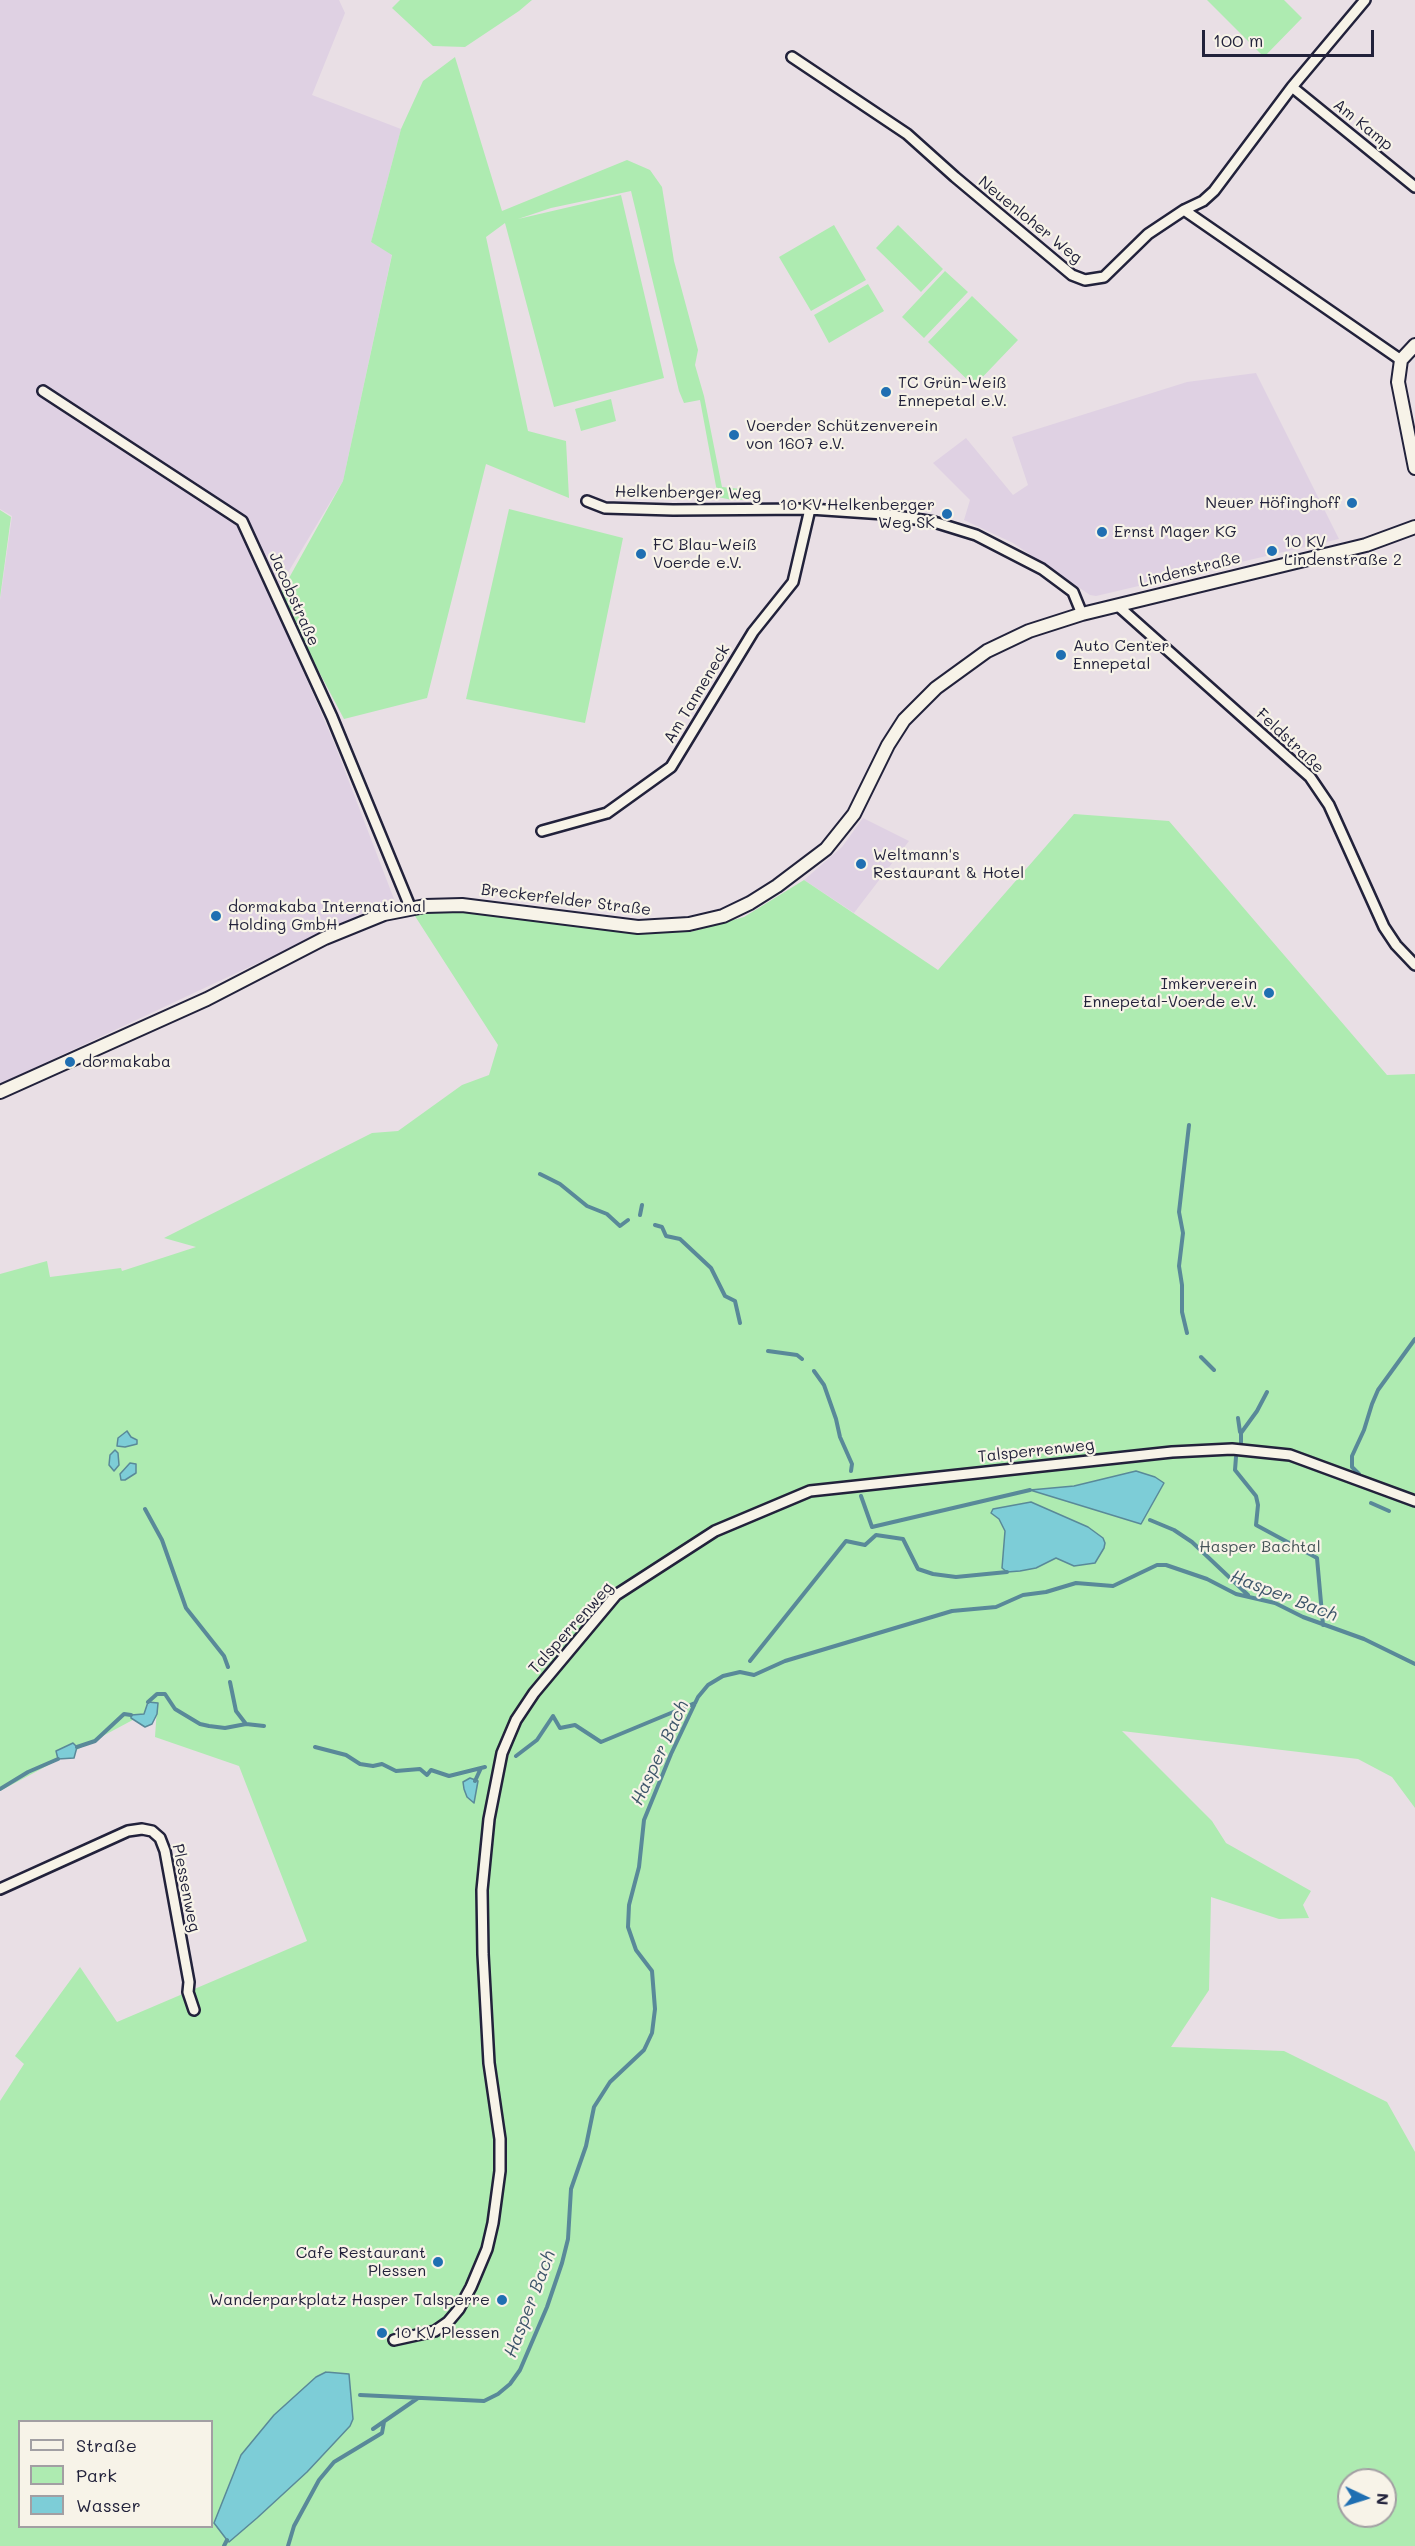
<!DOCTYPE html>
<html>
<head>
<meta charset="utf-8">
<style>
	body { margin:0 }
	#map { position:relative; width:1415px; height:2546px; overflow:hidden; background:#e9dfe5; font-family:Mali,sans-serif }
	canvas { display:block }
	.legend { position:absolute; left:18px; top:2420px; width:195px; height:108px; box-sizing:border-box; background:#f7f3e8; border:2px solid #a29fa3; margin:0; padding:8px 10px; list-style:none; font-size:18px; color:#22223b }
	.legend li { display:flex; align-items:center; gap:12px; height:30px }
	.legend b { width:30px; border:2px solid #a29fa3 }
	.north { position:absolute; left:1337px; top:2468px; width:60px; height:60px; box-sizing:border-box; background:#f7f3e8; border:2px solid #a29fa3; border-radius:50%; rotate:94deg; font-size:16px; font-weight:700; line-height:24px; text-align:center; color:#22223b }
	.north::after { content:''; display:block; margin:auto; width:21px; height:27px; background:#1f6fb2; clip-path:polygon(50% 0,100% 100%,50% 72%,0 100%) }
	.scale { position:absolute; left:1202px; top:30px; width:172px; height:27px; box-sizing:border-box; border:3px solid #22223b; border-top:0; padding-left:8px; font-size:18px; line-height:21px; white-space:nowrap; color:#22223b; -webkit-text-stroke:4px #f7f3e8; paint-order:stroke }
</style>
</head>
<body>
<div id="map">
<canvas width="1415" height="2546"></canvas>
<ul class="legend">
<li><b style="height:8px;background:#f7f3e8"></b>Straße</li>
<li><b style="height:16px;background:#aeebb1"></b>Park</li>
<li><b style="height:16px;background:#7dcdd7"></b>Wasser</li>
</ul>
<div class="north">N</div>
<div class="scale">100 m</div>
</div>
<script>
const context = document.querySelector('canvas').getContext('2d');
context.lineJoin = 'round';
function fill(path, color) { context.fillStyle = color; context.fill(path, 'evenodd'); }
const shape = rows => new Path2D(rows.map(r => 'M' + r).join(''));
function stroke(path, color, width, dash) { context.strokeStyle = color; context.lineWidth = width; context.lineCap = dash ? 'butt' : 'round'; context.setLineDash(dash || []); context.stroke(path); }
function write(font, color, halo, rows, align = 'center') {
  context.font = font + ' Mali,sans-serif'; context.lineWidth = 4.5; context.setLineDash([]); context.textBaseline = 'middle'; context.strokeStyle = halo; context.fillStyle = color; for (const [text, x, y, turn = 0] of rows) {
    context.save(); context.translate(x, y); context.rotate((+turn || 0) * Math.PI / 180); context.textAlign = isNaN(turn) ? turn : align; if (halo) context.strokeText(text, 0, 0); context.fillText(text, 0, 0); context.restore();
  }
}
fill(shape([
	[0,0,339,0,345,13,312,95,401,129,371,242,392,254,343,481,272,599,335,745,394,899,0,1084,0,600,12,516,0,509],
	[1256,373,1339,539,1096,596,1090,595,1013,543,964,520,970,500,933,463,966,438,1013,495,1028,485,1012,437,1187,382],
	[863,818,909,841,854,913,804,880,842,847]
]), '#dfd1e3');
fill(shape([
	[400,0,532,0,519,11,465,47,433,46,392,8],
	[1207,0,1284,0,1302,18,1264,57],
	[455,57,502,211,627,160,650,170,662,187,674,261,698,350,695,365,704,396,722,487,761,491,762,499,732,500,718,497,700,400,684,403,679,391,631,191,551,208,518,219,621,195,664,378,554,407,505,223,486,237,528,431,566,441,569,498,486,464,427,698,344,719,279,596,343,481,392,255,371,242,401,129,423,81],
	[834,225,866,280,811,311,779,257],
	[898,225,943,269,921,292,876,248],
	[945,271,968,292,924,338,902,317],
	[868,284,884,311,829,343,814,315],
	[972,296,1018,340,974,386,928,342],
	[611,399,616,421,581,431,575,409],
	[509,509,623,538,585,723,466,699],
	[0,510,11,517,0,598],
	[1074,814,1169,821,1387,1075,1415,1074,1415,1808,1392,1777,1358,1759,1122,1731,1212,1821,1226,1843,1311,1891,1303,1905,1309,1918,1279,1919,1211,1897,1209,1990,1171,2047,1284,2051,1387,2102,1415,2152,1415,2546,0,2546,0,2101,24,2064,15,2056,80,1967,117,2022,307,1941,239,1766,155,1737,157,1707,0,1791,0,1274,47,1261,50,1277,121,1268,122,1271,196,1247,164,1238,372,1133,398,1131,462,1085,489,1075,498,1045,413,913,495,911,639,931,690,932,744,917,804,880,938,970],
	[20,2422,212,2422,212,2526,20,2526],
	[1349,2480,1385,2480,1385,2516,1349,2516]
]), '#aeebb1');
const water = shape([
	[127,1431,131,1437,137,1440,137,1444,125,1447,117,1446,118,1438,127,1431],
	[115,1450,118,1453,119,1465,114,1471,109,1465,110,1455,115,1450],
	[130,1463,136,1464,136,1473,125,1480,121,1480,120,1474,130,1463],
	[1136,1471,1155,1477,1164,1483,1141,1524,1030,1490,1074,1486,1136,1471],
	[1031,1502,1088,1527,1103,1538,1105,1543,1104,1548,1095,1563,1074,1566,1056,1558,1036,1568,1020,1571,1007,1572,1002,1568,1005,1531,999,1519,991,1513,993,1509,1031,1502],
	[148,1702,158,1703,157,1714,152,1724,145,1727,131,1718,131,1715,144,1714,148,1702],
	[73,1743,77,1747,74,1758,58,1759,56,1751,73,1743],
	[470,1778,478,1781,474,1803,467,1797,464,1789,463,1782,470,1778],
	[326,2372,349,2374,353,2419,350,2426,307,2472,257,2518,229,2542,227,2540,214,2523,241,2455,274,2415,316,2377,326,2372]
]);
fill(water, '#7dcdd7');
stroke(water, '#598999', 1.5);
stroke(shape([
	[540,1174,560,1184,587,1206,607,1214,620,1226,628,1220],
	[640,1215,642,1205],
	[655,1225,662,1227,666,1236,680,1239,711,1268,725,1296,735,1301,740,1323],
	[1187,1333,1182,1312,1182,1285,1179,1266,1183,1233,1179,1212,1189,1125],
	[768,1351,797,1355,802,1359],
	[1201,1357,1214,1370],
	[814,1371,824,1385,836,1419,840,1437,852,1464,851,1471],
	[1238,1418,1240,1432],
	[1241,1443,1241,1433,1257,1411,1267,1392],
	[1236,1457,1235,1470,1256,1496,1258,1505,1256,1525,1317,1558,1323,1625],
	[1359,1474,1352,1467,1352,1456,1364,1430,1372,1404,1378,1390,1415,1339],
	[861,1496,872,1527,1030,1490],
	[1371,1503,1389,1511],
	[145,1509,162,1540,186,1608,224,1656,228,1667],
	[1150,1520,1174,1530,1192,1542,1248,1595],
	[750,1661,846,1541,865,1545,876,1535,903,1539,918,1569,933,1574,956,1577,1007,1572],
	[230,1682,236,1711,246,1724],
	[148,1702,157,1694,165,1694,175,1709,200,1724,209,1726,225,1728,246,1724,264,1726],
	[77,1747,95,1741,124,1714,131,1715],
	[315,1747,346,1755,360,1764,373,1766,382,1764,396,1771,420,1769,427,1775,431,1770,449,1776,485,1767],
	[516,1756,537,1740,553,1716,560,1728,575,1725,601,1742,695,1703],
	[475,1781,481,1768],
	[0,1789,28,1772,58,1759],
	[360,2395,484,2401,498,2394,510,2384,520,2370,547,2307,562,2263,568,2239,571,2189,586,2146,594,2107,610,2082,644,2050,652,2033,655,2009,652,1971,636,1950,628,1927,629,1905,639,1867,644,1820,671,1754,698,1697,708,1685,723,1676,740,1672,754,1675,785,1661,952,1611,996,1607,1023,1595,1046,1592,1076,1583,1113,1586,1157,1565,1166,1565,1207,1579,1236,1594,1275,1603,1303,1617,1364,1639,1415,1664],
	[373,2429,418,2398],
	[224,2546,227,2540],
	[288,2546,294,2526,319,2480,334,2462,382,2433,384,2422]
]), '#598999', 4);
const minor = shape([
	[792,57,907,134,955,177,1072,275,1085,280,1104,277,1148,234,1184,210,1401,360],
	[1292,87,1415,187],
	[1184,210,1203,201,1214,191,1292,87,1365,0],
	[43,391,242,521,332,717,411,909],
	[587,501,605,508,673,510,810,509,884,514,934,522,976,535,1042,569,1073,592,1082,614],
	[1117,605,1310,777,1329,805,1384,927,1396,945,1415,965],
	[542,831,607,813,671,767,753,632,793,582,810,509],
	[0,1889,128,1831,142,1829,152,1831,160,1838,165,1851,189,1982,188,1992,194,2010],
	[394,2340,435,2331,448,2322,459,2309,471,2287,487,2249,493,2223,500,2171,500,2139,489,2063,483,1954,482,1890,489,1819,502,1753,516,1720,534,1693,616,1595,715,1531,810,1491,1172,1452,1232,1449,1290,1455,1415,1501]
]);
const secondary = shape([
	[1415,345,1401,360,1398,382,1415,468],
	[0,1092,207,999,325,938,384,914,425,906,462,905,638,927,689,924,723,916,750,903,777,886,826,849,854,814,888,745,904,720,936,688,987,651,1029,631,1082,614,1366,545,1415,527]
]);
stroke(minor, '#22223b', 14);
stroke(secondary, '#22223b', 16);
stroke(minor, '#f7f3e8', 9);
stroke(secondary, '#f7f3e8', 12);
for (const [x, y, r, color] of [
	[886,392,6,"#1f6fb2"],
	[734,435,6,"#1f6fb2"],
	[1352,503,6,"#1f6fb2"],
	[947,514,6,"#1f6fb2"],
	[1102,532,6,"#1f6fb2"],
	[1272,551,6,"#1f6fb2"],
	[641,554,6,"#1f6fb2"],
	[1061,655,6,"#1f6fb2"],
	[861,864,6,"#1f6fb2"],
	[216,916,6,"#1f6fb2"],
	[1269,993,6,"#1f6fb2"],
	[70,1062,6,"#1f6fb2"],
	[438,2262,6,"#1f6fb2"],
	[502,2300,6,"#1f6fb2"],
	[382,2333,6,"#1f6fb2"]
]) { const dot = new Path2D(); dot.arc(x, y, r, 0, 2 * Math.PI); context.fillStyle = color; context.fill(dot); stroke(dot, '#f7f3e8', 2); }
write('16px', '#22223b', '#f7f3e8', [
	["Am Kamp",1363,125,39],
	["Neuenloher Weg",1030,220,39],
	["Helkenberger Weg",688,493,1],
	["Lindenstraße",1190,570,-14],
	["Jacobstraße",294,599,66],
	["Am Tanneneck",697,694,-59],
	["Feldstraße",1290,741,43],
	["Breckerfelder Straße",566,900,7],
	["Talsperrenweg",1036,1451,-6],
	["Talsperrenweg",571,1628,-48],
	["Plessenweg",186,1888,79]
]);
write('16px', '#22223b', '#f7f3e8', [
	["TC Grün-Weiß",898,383],
	["Ennepetal e.V.",898,401],
	["Voerder Schützenverein",746,426],
	["von 1607 e.V.",746,444],
	["Neuer Höfinghoff",1340,503,"right"],
	["10 KV Helkenberger",935,505,"right"],
	["Weg SK",935,523,"right"],
	["Ernst Mager KG",1114,532],
	["10 KV",1284,542],
	["Lindenstraße 2",1284,560],
	["FC Blau-Weiß",653,545],
	["Voerde e.V.",653,563],
	["Auto Center",1073,646],
	["Ennepetal",1073,664],
	["Weltmann's",873,855],
	["Restaurant & Hotel",873,873],
	["dormakaba International",228,907],
	["Holding GmbH",228,925],
	["Imkerverein",1257,984,"right"],
	["Ennepetal-Voerde e.V.",1257,1002,"right"],
	["dormakaba",82,1062],
	["Cafe Restaurant",426,2253,"right"],
	["Plessen",426,2271,"right"],
	["Wanderparkplatz Hasper Talsperre",490,2300,"right"],
	["10 KV Plessen",394,2333]
], 'left');
write('16px', '#455458', '#f7f3e8', [
	["Hasper Bachtal",1260,1547]
]);
write('italic 18px', '#3d556a', '#f7f3e8', [
	["Hasper Bach",1284,1596,21],
	["Hasper Bach",660,1753,-65],
	["Hasper Bach",530,2304,-69]
]);
</script>
</body>
</html>
